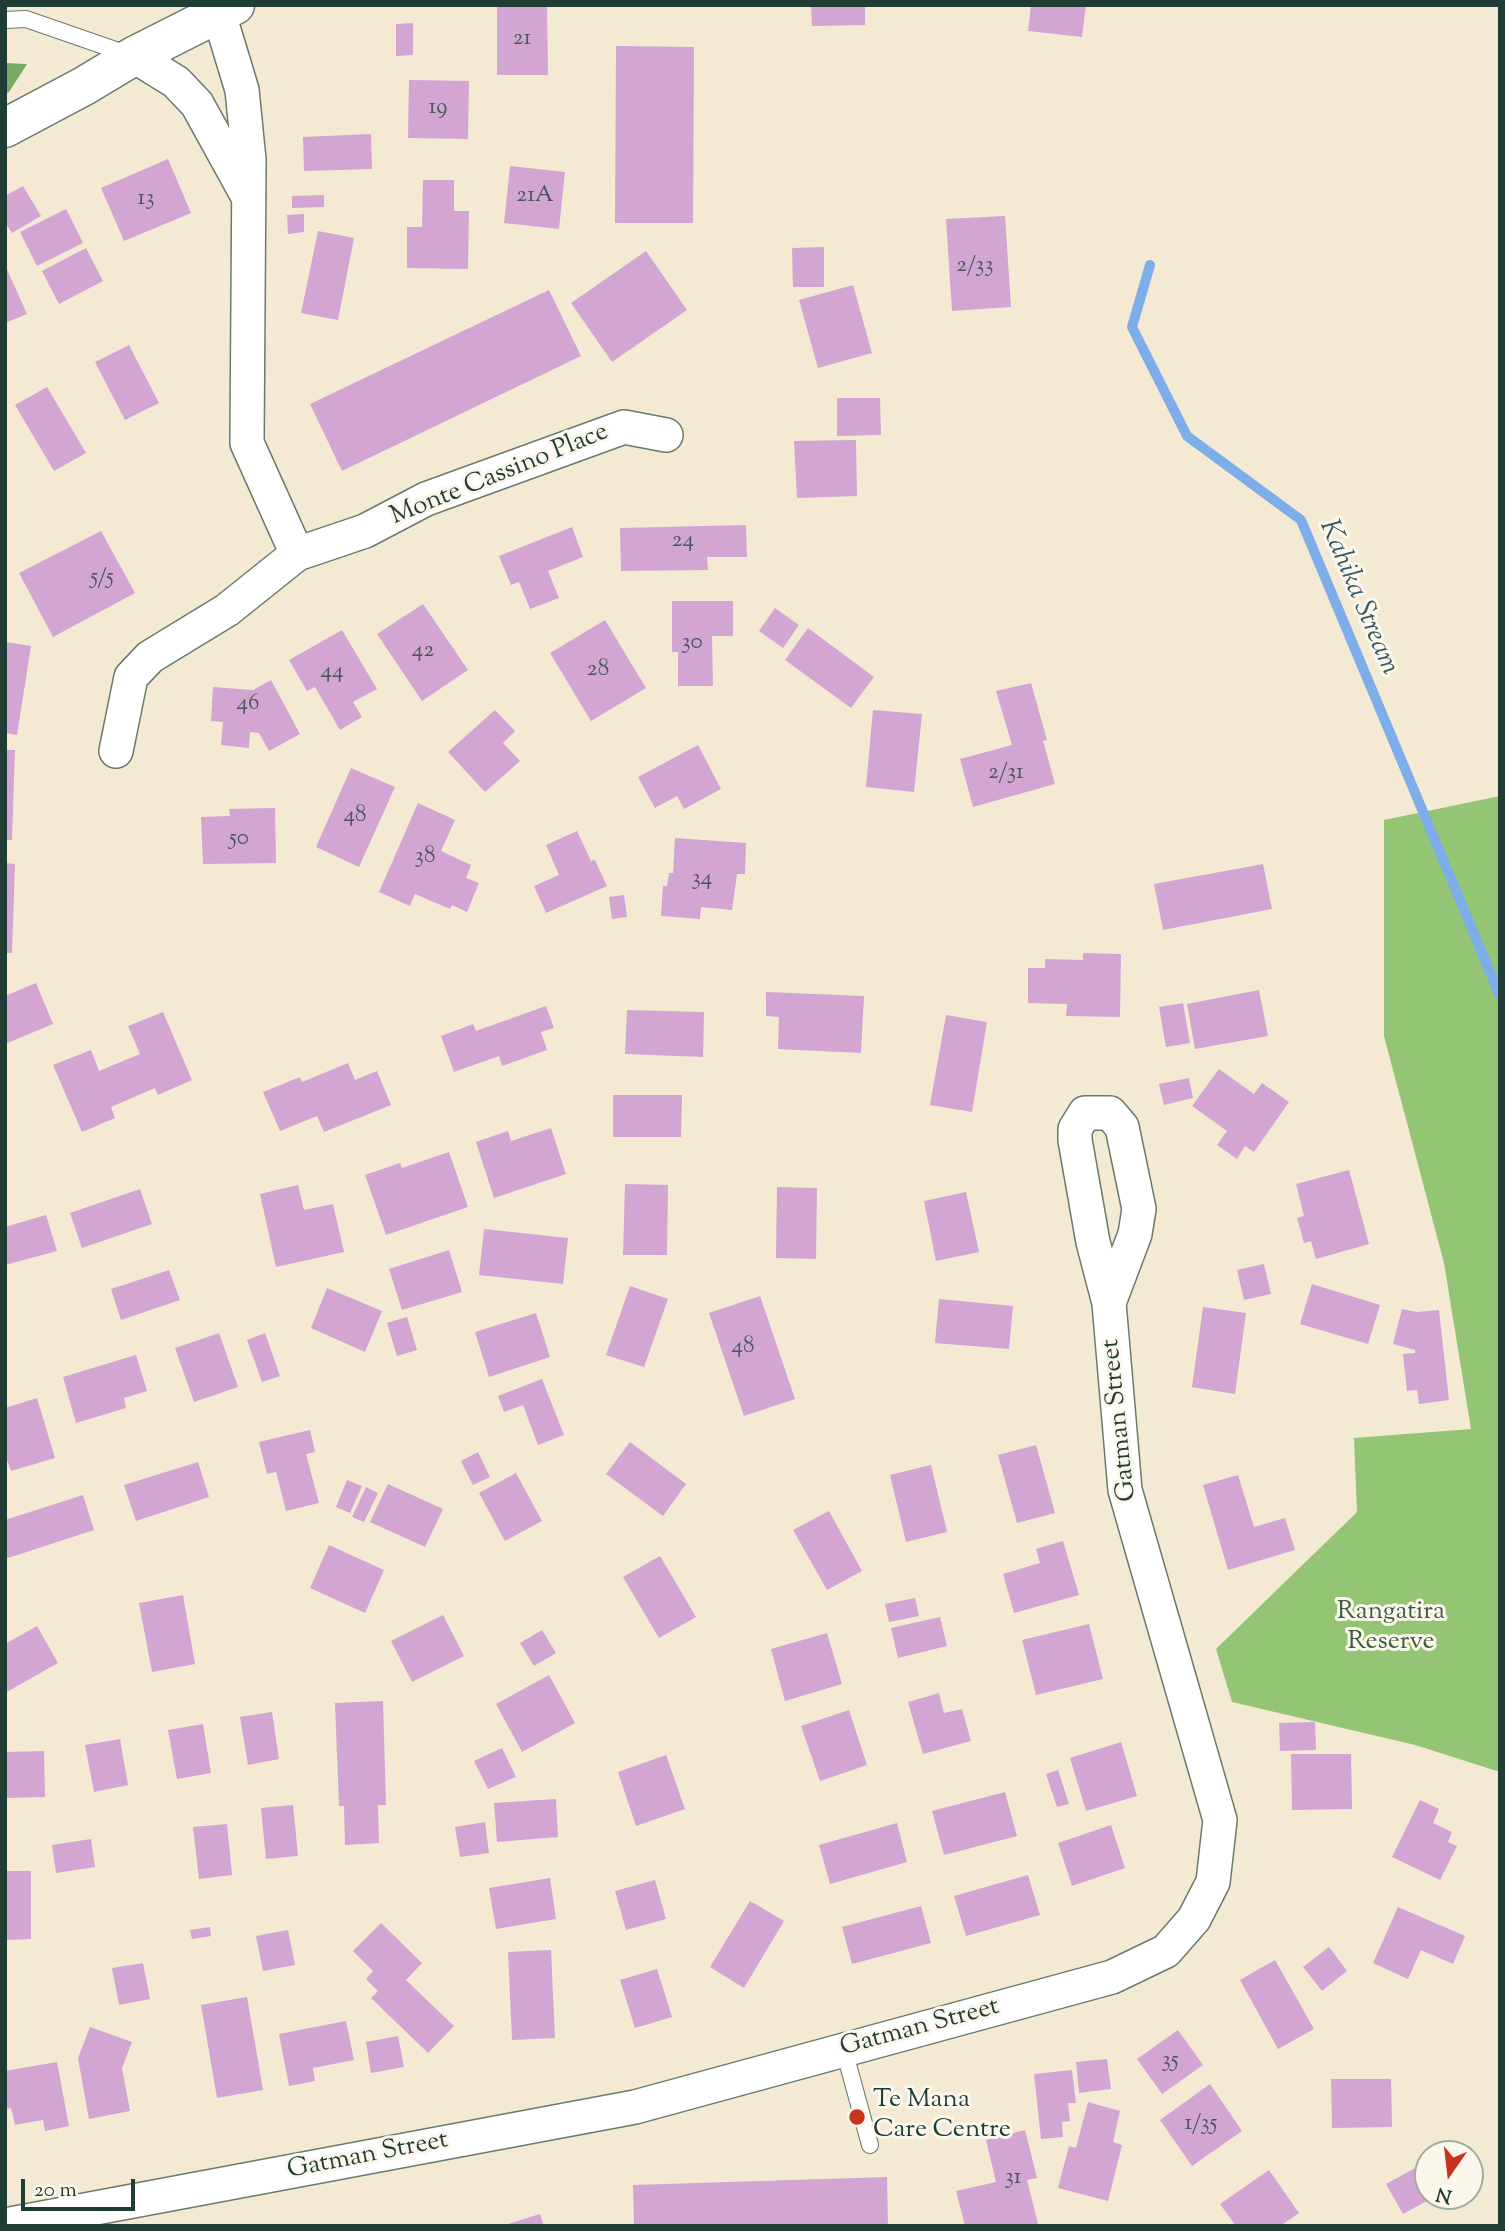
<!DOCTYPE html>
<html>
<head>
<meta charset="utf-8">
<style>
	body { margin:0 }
	#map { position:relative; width:1505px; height:2231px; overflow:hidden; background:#f4ead3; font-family:"Sorts Mill Goudy",serif }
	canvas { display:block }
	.frame { position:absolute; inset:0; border:7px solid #1f3d34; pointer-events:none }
	.north { position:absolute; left:1414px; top:2140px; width:70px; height:70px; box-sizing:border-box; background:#fbf7ec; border:2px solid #a3ada2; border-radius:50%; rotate:194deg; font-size:19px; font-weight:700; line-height:28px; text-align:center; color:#1f3d34 }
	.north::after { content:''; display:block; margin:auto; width:24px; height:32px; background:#c8321e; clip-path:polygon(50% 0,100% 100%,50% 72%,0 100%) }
	.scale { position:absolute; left:21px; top:2179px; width:114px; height:32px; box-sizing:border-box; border:4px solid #1f3d34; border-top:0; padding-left:9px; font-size:21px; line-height:24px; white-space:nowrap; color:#1f3d34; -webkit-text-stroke:5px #fbf7ec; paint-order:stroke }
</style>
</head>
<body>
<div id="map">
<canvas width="1505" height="2231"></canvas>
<div class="frame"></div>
<div class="north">N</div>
<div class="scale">20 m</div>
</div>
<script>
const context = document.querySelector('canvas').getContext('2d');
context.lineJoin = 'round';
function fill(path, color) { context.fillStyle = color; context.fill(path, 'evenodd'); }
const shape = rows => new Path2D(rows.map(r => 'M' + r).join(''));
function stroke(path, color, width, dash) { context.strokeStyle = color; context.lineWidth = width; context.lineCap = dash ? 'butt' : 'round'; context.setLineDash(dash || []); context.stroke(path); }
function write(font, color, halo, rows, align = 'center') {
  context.font = font + ' "Sorts Mill Goudy",serif'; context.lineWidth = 6; context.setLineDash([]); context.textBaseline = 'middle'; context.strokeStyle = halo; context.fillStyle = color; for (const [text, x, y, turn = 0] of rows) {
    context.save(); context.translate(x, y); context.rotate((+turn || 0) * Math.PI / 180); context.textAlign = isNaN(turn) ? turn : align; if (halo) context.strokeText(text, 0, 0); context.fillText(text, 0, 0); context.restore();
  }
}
fill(shape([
	[1500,796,1500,1772,1415,1745,1232,1702,1216,1649,1357,1512,1354,1438,1471,1429,1444,1263,1384,1036,1384,820]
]), '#94c574');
fill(shape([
	[5,63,27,64,9,92,5,94]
]), '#7a6');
stroke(shape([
	[1150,265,1132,327,1187,436,1301,520,1500,996]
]), '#7daee9', 10);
fill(shape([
	[497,5,547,5,548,75,497,75],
	[811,5,865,5,865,25,812,26],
	[1031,5,1086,5,1082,37,1028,31],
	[413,23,413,55,396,56,396,24],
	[616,46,694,47,693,223,615,223],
	[409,80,469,81,468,139,408,138],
	[371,134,372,169,304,171,303,137],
	[168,159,191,213,124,241,101,188],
	[510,166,565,172,559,229,504,223],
	[423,180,454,180,454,211,469,211,468,269,407,268,407,227,422,227],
	[23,186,41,216,12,233,5,222,5,196],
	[324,195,324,207,292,208,292,196],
	[66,209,83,243,37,266,20,232],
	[304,214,304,232,288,234,287,215],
	[1005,216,1011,307,952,311,946,219],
	[318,231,354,238,338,320,301,313],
	[824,247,824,287,793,287,792,248],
	[86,248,103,281,59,304,42,271],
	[646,251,687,310,612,362,571,303],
	[5,265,27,314,5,323],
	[853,285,872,353,818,368,799,300],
	[549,290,581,356,342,471,310,404],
	[129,345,159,403,125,420,95,362],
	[47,387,86,453,54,471,15,405],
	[837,398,880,398,881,435,837,436],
	[856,440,857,496,797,498,794,441],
	[746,525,747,557,707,557,708,570,621,571,620,528],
	[572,527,583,557,548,571,559,598,530,609,519,582,511,585,499,556],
	[101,531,135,593,53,637,19,573],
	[672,601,733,601,733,636,712,636,713,686,678,686,678,652,672,652],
	[423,604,468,670,422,701,377,634],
	[775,608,799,625,783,648,759,631],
	[605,620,646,688,591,721,550,653],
	[808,628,874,677,851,708,785,660],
	[342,630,377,689,353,702,362,717,340,730,315,687,307,691,289,660],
	[5,642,31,646,17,735,5,733],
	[271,680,300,734,269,751,259,733,250,732,249,748,221,745,223,722,211,721,213,687,253,690],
	[1031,683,1047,740,1043,741,1055,784,973,807,960,759,1012,745,996,691],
	[495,710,515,731,503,743,520,761,485,792,448,752],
	[873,710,922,714,914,792,866,787],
	[698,745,721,789,684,809,677,796,655,808,638,777],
	[5,750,15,750,12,840,5,840],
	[351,768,395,787,359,867,316,847],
	[418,803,455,820,441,851,471,865,466,878,479,883,467,912,452,905,450,909,415,894,410,906,379,892],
	[275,808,276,863,203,864,201,817,230,816,229,809],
	[577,831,591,861,595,860,607,886,546,913,534,886,559,875,546,845],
	[675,838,746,843,745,874,737,874,732,910,701,907,700,919,661,916,663,886,667,886,669,873,673,873],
	[5,863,15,864,12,953,5,953],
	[1263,864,1272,909,1163,930,1154,884],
	[624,895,627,917,612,919,609,897],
	[1083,953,1121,954,1120,1017,1066,1016,1067,1004,1028,1003,1028,968,1045,968,1045,959,1083,960],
	[36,983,53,1024,5,1044,5,996],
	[1259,990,1268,1036,1195,1049,1187,1004],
	[766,992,864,996,861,1053,778,1049,779,1017,766,1016],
	[1183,1003,1190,1043,1166,1047,1159,1007],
	[546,1006,554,1028,541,1032,547,1050,502,1066,499,1056,454,1072,441,1036,473,1024,476,1031],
	[627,1010,704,1012,703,1057,625,1054],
	[163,1012,192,1080,158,1095,155,1088,111,1107,115,1118,82,1132,53,1065,91,1050,99,1071,140,1054,128,1026],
	[946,1015,987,1022,972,1112,930,1105],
	[348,1063,355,1080,377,1071,391,1105,324,1132,317,1116,280,1131,263,1092,300,1077,302,1082],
	[1219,1069,1254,1094,1262,1083,1289,1102,1254,1152,1245,1146,1237,1159,1217,1145,1227,1131,1192,1106],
	[1189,1078,1193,1098,1164,1105,1159,1084],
	[613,1095,682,1095,681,1137,613,1137],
	[551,1128,566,1174,494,1198,476,1142,508,1131,511,1141],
	[449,1152,468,1207,386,1235,365,1175,400,1163,402,1168],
	[1349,1170,1369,1244,1316,1259,1311,1241,1304,1243,1297,1218,1304,1216,1296,1184],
	[625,1184,668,1185,667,1255,623,1255],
	[298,1185,304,1210,333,1204,344,1252,276,1267,260,1194],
	[777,1187,817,1188,816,1259,776,1258],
	[140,1189,152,1224,82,1248,70,1213],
	[966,1192,979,1252,936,1261,924,1201],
	[46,1215,57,1251,5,1265,5,1227],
	[484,1229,568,1238,563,1284,479,1275],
	[449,1250,462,1292,402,1310,389,1269],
	[1264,1264,1271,1294,1244,1300,1237,1270],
	[169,1270,180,1300,121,1320,111,1289],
	[1312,1284,1380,1305,1368,1344,1300,1324],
	[630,1286,668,1299,644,1367,606,1355],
	[327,1288,382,1311,365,1352,311,1328],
	[760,1296,795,1399,744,1416,709,1313],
	[939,1299,1013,1306,1009,1349,935,1343],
	[1203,1307,1246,1313,1235,1394,1192,1387],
	[1402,1309,1417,1312,1439,1310,1449,1400,1419,1404,1417,1390,1407,1391,1403,1354,1415,1353,1415,1350,1393,1344],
	[536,1313,550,1357,489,1377,475,1332],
	[407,1317,417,1350,397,1356,387,1323],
	[219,1333,238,1387,194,1402,175,1348],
	[265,1333,280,1376,262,1382,247,1340],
	[136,1355,147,1391,124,1398,126,1408,76,1423,63,1377],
	[542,1379,564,1435,538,1445,523,1405,504,1412,498,1396],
	[37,1398,55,1458,11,1471,5,1455,5,1408],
	[310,1430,315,1452,306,1454,319,1503,286,1511,276,1472,267,1474,259,1442],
	[630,1442,686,1484,663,1516,606,1474],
	[1036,1445,1055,1513,1017,1523,998,1455],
	[478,1452,490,1477,473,1485,461,1461],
	[198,1462,209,1497,136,1521,124,1485],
	[931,1465,947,1532,906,1542,890,1475],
	[516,1473,542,1521,505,1541,479,1493],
	[1238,1475,1254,1527,1285,1518,1295,1550,1228,1570,1203,1485],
	[347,1480,362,1486,350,1513,336,1507],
	[388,1484,443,1509,425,1547,370,1522],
	[366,1487,378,1493,364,1522,352,1517],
	[83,1495,94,1530,5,1559,5,1520],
	[829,1511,862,1571,827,1590,793,1530],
	[1063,1541,1079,1595,1014,1613,1003,1574,1040,1563,1036,1549],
	[329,1545,384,1570,365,1613,310,1588],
	[660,1556,696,1617,659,1638,623,1577],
	[183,1595,195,1664,152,1672,139,1603],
	[915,1598,919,1616,889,1622,885,1604],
	[443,1615,464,1656,412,1682,391,1641],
	[940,1617,947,1646,898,1658,891,1628],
	[1089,1624,1103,1679,1036,1695,1022,1640],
	[37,1626,58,1663,5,1693,5,1644],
	[542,1630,556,1653,534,1666,520,1643],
	[827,1633,842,1684,785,1701,771,1649],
	[549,1675,575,1723,522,1752,496,1704],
	[939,1693,944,1713,962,1709,971,1741,923,1754,908,1702],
	[383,1701,386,1805,378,1805,379,1843,345,1845,344,1806,339,1806,335,1703],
	[849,1710,867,1765,820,1781,801,1726],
	[272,1712,279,1759,248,1765,240,1717],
	[1315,1722,1316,1750,1280,1751,1279,1723],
	[203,1724,211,1773,177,1779,168,1730],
	[120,1739,128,1785,94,1792,85,1745],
	[1121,1742,1137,1796,1086,1811,1070,1758],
	[502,1748,516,1777,488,1789,474,1761],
	[44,1751,45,1797,5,1798,5,1752],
	[1291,1754,1351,1754,1352,1809,1292,1810],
	[666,1755,685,1809,636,1826,618,1772],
	[1058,1770,1069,1804,1057,1807,1046,1774],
	[1005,1792,1017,1836,944,1855,932,1811],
	[556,1799,558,1837,497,1842,494,1803],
	[1420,1800,1439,1809,1433,1823,1452,1832,1448,1842,1457,1846,1440,1880,1392,1857],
	[293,1805,298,1856,266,1859,261,1808],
	[485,1822,489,1853,460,1857,455,1827],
	[897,1823,907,1862,830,1884,819,1845],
	[227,1824,232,1875,199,1879,193,1827],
	[1111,1825,1125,1868,1072,1886,1058,1843],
	[91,1839,95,1867,56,1873,52,1845],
	[5,1871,31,1871,31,1939,5,1940],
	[1028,1875,1040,1915,966,1936,954,1896],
	[550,1878,556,1919,496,1929,489,1888],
	[655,1880,666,1919,626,1930,615,1891],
	[750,1901,784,1921,744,1988,710,1967],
	[921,1906,931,1943,852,1964,842,1927],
	[1398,1907,1465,1936,1453,1964,1421,1950,1408,1979,1373,1963],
	[381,1923,422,1963,406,1980,454,2026,428,2053,371,1998,378,1991,366,1979,373,1971,353,1951],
	[210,1927,211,1936,192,1939,190,1930],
	[288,1930,295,1965,263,1971,256,1936],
	[1329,1947,1347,1971,1322,1991,1303,1967],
	[551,1950,555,2038,512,2040,508,1952],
	[1275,1960,1314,2029,1278,2049,1240,1980],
	[143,1963,150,1999,119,2005,112,1968],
	[657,1969,672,2017,635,2028,620,1980],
	[247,1997,263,2090,217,2098,201,2005],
	[346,2021,354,2060,313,2068,315,2081,289,2086,279,2034],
	[90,2027,132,2042,122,2068,130,2111,89,2119,78,2058],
	[1178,2030,1203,2065,1162,2094,1137,2059],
	[398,2036,404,2067,371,2073,366,2042],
	[1107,2059,1111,2089,1079,2093,1076,2062],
	[57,2062,69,2126,45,2131,43,2120,15,2125,11,2108,5,2109,5,2071],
	[1072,2070,1076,2103,1068,2103,1070,2121,1062,2122,1063,2137,1041,2139,1034,2074],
	[1331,2079,1391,2079,1392,2127,1332,2128],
	[1210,2084,1242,2131,1192,2166,1160,2120],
	[1088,2102,1120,2111,1113,2142,1122,2145,1108,2201,1058,2188,1069,2146,1076,2148],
	[1025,2130,1037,2178,1027,2180,1038,2224,965,2226,956,2191,996,2182,986,2140],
	[1428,2161,1428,2196,1436,2196,1403,2214,1386,2184],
	[1269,2170,1299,2213,1280,2226,1236,2226,1220,2204],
	[887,2177,888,2226,634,2226,633,2185],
	[540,2214,544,2226,505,2226,505,2225]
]), '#d2a5d3');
const service = shape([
	[5,20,26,19,130,55],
	[844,2050,870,2145]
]);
const minor = shape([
	[219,14,242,90,249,160,247,443,297,554],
	[134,56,176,82,197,104,246,193],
	[116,751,131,677,150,657,227,610,297,554,365,531,426,499,624,427,666,435],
	[5,2225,635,2107,1112,1977,1166,1951,1194,1919,1213,1882,1220,1820,1125,1490,1109,1303,1093,1242,1075,1140,1075,1129,1085,1113,1110,1113,1122,1127,1139,1209,1135,1234,1109,1303]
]);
const secondary = shape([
	[5,128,84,86,134,56,235,5]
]);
stroke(service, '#6a7a6c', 18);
stroke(minor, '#6a7a6c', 36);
stroke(secondary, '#6a7a6c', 41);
stroke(service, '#fff', 16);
stroke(minor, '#fff', 33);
stroke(secondary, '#fff', 38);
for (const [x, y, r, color] of [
	[857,2117,9,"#c8321e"]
]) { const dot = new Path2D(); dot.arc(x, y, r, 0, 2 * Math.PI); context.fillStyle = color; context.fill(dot); stroke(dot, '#fbf7ec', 2.5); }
write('23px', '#4c575c', null, [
	["21",522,40],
	["19",438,109],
	["21A",535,197],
	["13",146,200],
	["2/33",975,267],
	["24",683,542],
	["5/5",102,579],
	["30",692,644],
	["42",423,652],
	["28",598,671],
	["44",332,673],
	["46",248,705],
	["2/31",1006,774],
	["48",355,817],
	["50",239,840],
	["38",425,858],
	["34",702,880],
	["48",743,1348],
	["35",1170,2062],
	["1/35",1201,2125],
	["31",1013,2179]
]);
write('26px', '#1f3d34', '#fbf7ec', [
	["Monte Cassino Place",500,476,-22],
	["Gatman Street",1121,1420,-96],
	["Gatman Street",920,2029,-15],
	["Gatman Street",368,2157,-11]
]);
write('26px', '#3c5f44', '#fbf7ec', [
	["Rangatira",1391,1614],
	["Reserve",1391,1644]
]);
write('26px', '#1f3d34', '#fbf7ec', [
	["Te Mana",873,2102],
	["Care Centre",873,2132]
], 'left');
write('italic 28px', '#365961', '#fbf7ec', [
	["Kahika Stream",1357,598,67]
]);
</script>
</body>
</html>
